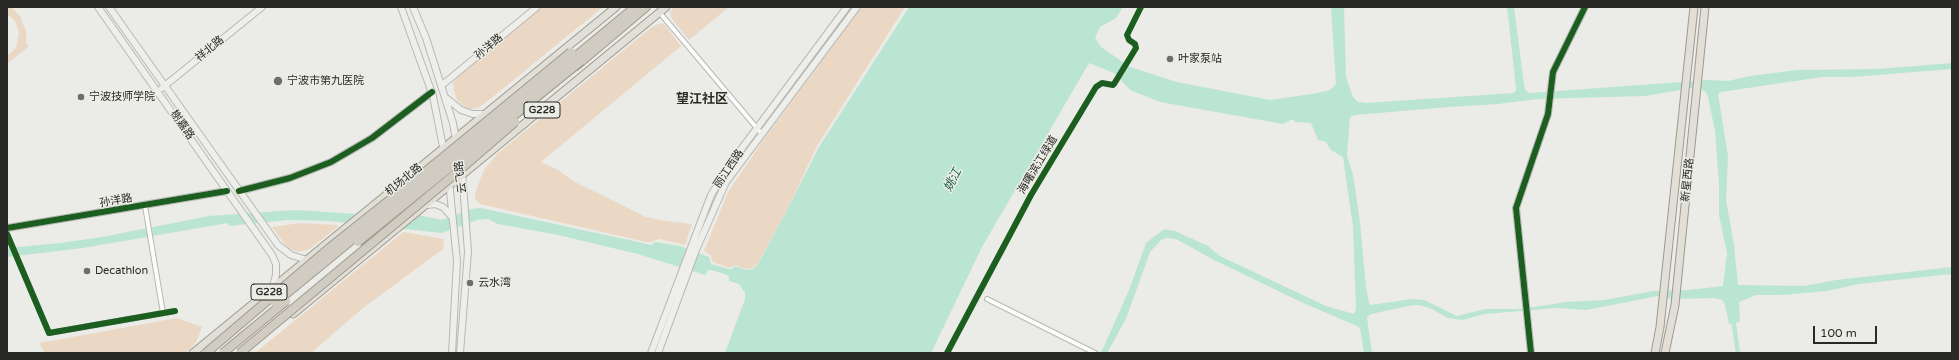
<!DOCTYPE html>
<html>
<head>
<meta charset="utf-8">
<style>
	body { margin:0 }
	#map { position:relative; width:1959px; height:360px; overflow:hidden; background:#ebebe7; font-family:"Varela Round",sans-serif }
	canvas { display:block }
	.frame { position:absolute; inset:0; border:8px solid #292a27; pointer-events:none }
	.scale { position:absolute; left:1813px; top:326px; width:64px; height:18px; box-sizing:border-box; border:2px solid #292a27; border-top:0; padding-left:5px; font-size:12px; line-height:14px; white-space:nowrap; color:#292a27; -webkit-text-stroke:3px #ecede5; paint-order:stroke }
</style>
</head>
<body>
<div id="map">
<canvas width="1959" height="360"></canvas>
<div class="frame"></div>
<div class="scale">100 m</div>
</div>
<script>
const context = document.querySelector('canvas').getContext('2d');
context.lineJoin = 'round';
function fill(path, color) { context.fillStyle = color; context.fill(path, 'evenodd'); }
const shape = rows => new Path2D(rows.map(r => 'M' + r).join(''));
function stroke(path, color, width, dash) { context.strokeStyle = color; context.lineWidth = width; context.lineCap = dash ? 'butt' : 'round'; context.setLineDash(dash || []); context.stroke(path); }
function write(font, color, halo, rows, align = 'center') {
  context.font = font + ' "Varela Round","Noto Sans SC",sans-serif'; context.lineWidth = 3; context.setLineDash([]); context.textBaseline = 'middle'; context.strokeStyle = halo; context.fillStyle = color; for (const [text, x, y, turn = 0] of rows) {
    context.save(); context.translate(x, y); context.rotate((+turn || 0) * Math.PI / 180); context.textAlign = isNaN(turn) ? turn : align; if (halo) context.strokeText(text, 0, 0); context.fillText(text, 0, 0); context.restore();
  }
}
fill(shape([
	[7,7,11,7,20,16,26,31,26,42,29,46,7,64,7,56,16,48,19,32,15,21,7,14],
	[543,7,603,7,489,100,478,108,471,109,465,107,457,100,454,90,453,83,458,76],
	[674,7,729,7,689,40,672,19,670,12],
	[862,7,905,7,817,146,788,208,758,263,753,268,746,269,734,265,730,268,713,262,711,258,712,256,704,251,728,192,764,139],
	[661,23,665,25,681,46,541,162,558,170,573,181,646,217,666,221,692,224,685,245,659,239,651,242,646,242,480,204,475,199,475,193,484,170,497,154,652,27],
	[300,223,337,225,338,227,308,250,297,252,287,247,272,227],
	[403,232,444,239,443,249,363,308,311,353,255,353],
	[177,318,202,327,196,342,186,353,45,353,39,343]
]), '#ebd8c4');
fill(shape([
	[909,7,1123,7,1116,18,1100,27,1095,38,1101,47,1130,67,1177,82,1270,100,1318,93,1330,90,1336,84,1331,7,1344,7,1346,77,1353,97,1358,102,1366,103,1513,93,1516,91,1516,88,1507,7,1514,7,1524,85,1526,91,1530,93,1709,80,1728,81,1750,76,1797,70,1877,69,1952,63,1952,69,1853,77,1822,77,1721,92,1718,94,1728,156,1726,200,1734,245,1738,285,1804,286,1836,280,1952,267,1952,274,1858,284,1827,291,1782,295,1756,295,1739,302,1740,322,1729,324,1725,305,1722,300,1714,298,1673,299,1658,296,1586,310,1556,308,1485,314,1462,320,1448,318,1430,308,1418,305,1408,306,1371,314,1367,317,1372,353,1364,353,1360,328,1357,326,1301,302,1214,260,1176,239,1166,238,1161,240,1150,252,1126,319,1107,353,1101,353,1129,290,1146,243,1164,229,1175,231,1208,246,1220,256,1326,306,1354,314,1356,309,1353,227,1343,157,1331,150,1326,142,1318,140,1311,123,1295,122,1293,119,1283,124,1160,102,1130,90,1114,73,1089,63,982,247,931,353,725,353,745,299,745,293,739,284,729,281,729,277,727,275,712,270,708,270,705,275,638,254,558,235,498,224,488,219,477,220,442,233,329,221,287,220,229,226,228,223,83,248,7,257,7,248,60,243,102,237,209,216,296,210,356,214,404,212,442,220,471,209,481,208,652,245,655,242,680,246,709,257,711,264,729,269,732,269,734,266,747,270,753,269,758,264,788,208,819,147],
	[1692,88,1700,89,1706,92,1708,97,1715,131,1719,183,1719,215,1727,253,1723,286,1688,290,1653,291,1604,300,1566,302,1521,309,1485,309,1457,316,1424,300,1412,299,1371,305,1369,303,1366,287,1360,222,1353,175,1347,155,1350,117,1355,115,1449,107,1498,104,1538,99,1645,96]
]), '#bbe5d3');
stroke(shape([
	[1733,318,1738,353]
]), '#bbe5d3', 4.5);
const street = shape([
	[660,13,761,133],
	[145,206,163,313],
	[7,234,49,333,175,311],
	[987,299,1095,353]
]);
const secondary = shape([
	[98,7,272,255,276,264,276,275,272,289],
	[109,7,278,245,291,255,307,260],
	[401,7,433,96,444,152],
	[413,7,426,38,453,123,456,140],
	[441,86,537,7],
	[162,88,262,7],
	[445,97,461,110,473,114,485,114],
	[449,181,457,261,452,353],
	[239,191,290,178,331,162,372,138,432,92],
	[427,205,435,204,443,207,452,217],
	[7,228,227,191],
	[460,353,468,252,462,171],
	[651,353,711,195,731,163,847,7],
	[658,353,696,250,726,182,857,7],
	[1531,353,1516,208,1548,114,1553,72,1585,7]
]);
const primary = shape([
	[293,314,666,7],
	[193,353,616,7],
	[1655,353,1660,327,1694,7],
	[1665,353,1675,305,1705,7]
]);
const highway = shape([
	[576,56,635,7],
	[576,66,646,7]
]);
stroke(street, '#b8b9b6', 6);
stroke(secondary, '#b8b9b6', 8);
stroke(primary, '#9e9b8e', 9);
stroke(highway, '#9e9b8e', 10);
stroke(street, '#fcfcfb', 4);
stroke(secondary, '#eeeeea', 6);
stroke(primary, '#e2dfd9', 7);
stroke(highway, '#d0ccc2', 8);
const highwayBridge = shape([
	[358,242,581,61],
	[275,303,576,56],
	[206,353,327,250,440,160,571,52],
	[223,353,286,301],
	[240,353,455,174,515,122]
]);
stroke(highwayBridge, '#9e9b8e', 10, []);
stroke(highwayBridge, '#d0ccc2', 8);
stroke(shape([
	[239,191,290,178,331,162,372,138,432,92],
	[7,228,227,191],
	[7,234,49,333,175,311],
	[947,353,1031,195,1096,87,1102,83,1113,85,1114,84,1136,48,1135,44,1129,40,1127,35,1141,7],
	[1531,353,1516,208,1548,114,1553,72,1585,7]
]), '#1b5e20', 6);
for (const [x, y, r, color] of [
	[1170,59,4,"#6d6e6a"],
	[278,81,5,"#6d6e6a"],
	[81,97,4,"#6d6e6a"],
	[87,271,4,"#6d6e6a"],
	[470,283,4,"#6d6e6a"]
]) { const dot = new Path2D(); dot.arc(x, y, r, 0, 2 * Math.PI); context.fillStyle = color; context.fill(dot); stroke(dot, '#ecede5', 1.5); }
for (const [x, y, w] of [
	[542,110,36],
	[269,292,36]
]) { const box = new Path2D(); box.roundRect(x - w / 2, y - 8, w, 16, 3); context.fillStyle = '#ecede5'; context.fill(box); stroke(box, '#292a27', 1); }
write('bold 10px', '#292a27', null, [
	["G228",542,110],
	["G228",269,292]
]);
write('11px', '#292a27', '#ecede5', [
	["孙洋路",489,47,-40],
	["祥北路",210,49,-39],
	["榭嘉路",182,125,55],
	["海曙滨江绿道",1038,165,-59],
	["丽江西路",729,169,-56],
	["云飞路",461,177,-97],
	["机场北路",404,180,-39],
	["新星西路",1688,180,-84],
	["孙洋路",116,201,-10]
]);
write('11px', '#292a27', '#ecede5', [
	["叶家泵站",1178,59],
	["宁波市第九医院",287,81],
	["宁波技师学院",89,97],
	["Decathlon",95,271],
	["云水湾",478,283]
], 'left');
write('italic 12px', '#1b634c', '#ecede5', [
	["姚江",953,180,-62]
]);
write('bold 13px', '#2a2b25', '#ecede5', [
	["望江社区",702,100]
]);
</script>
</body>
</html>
